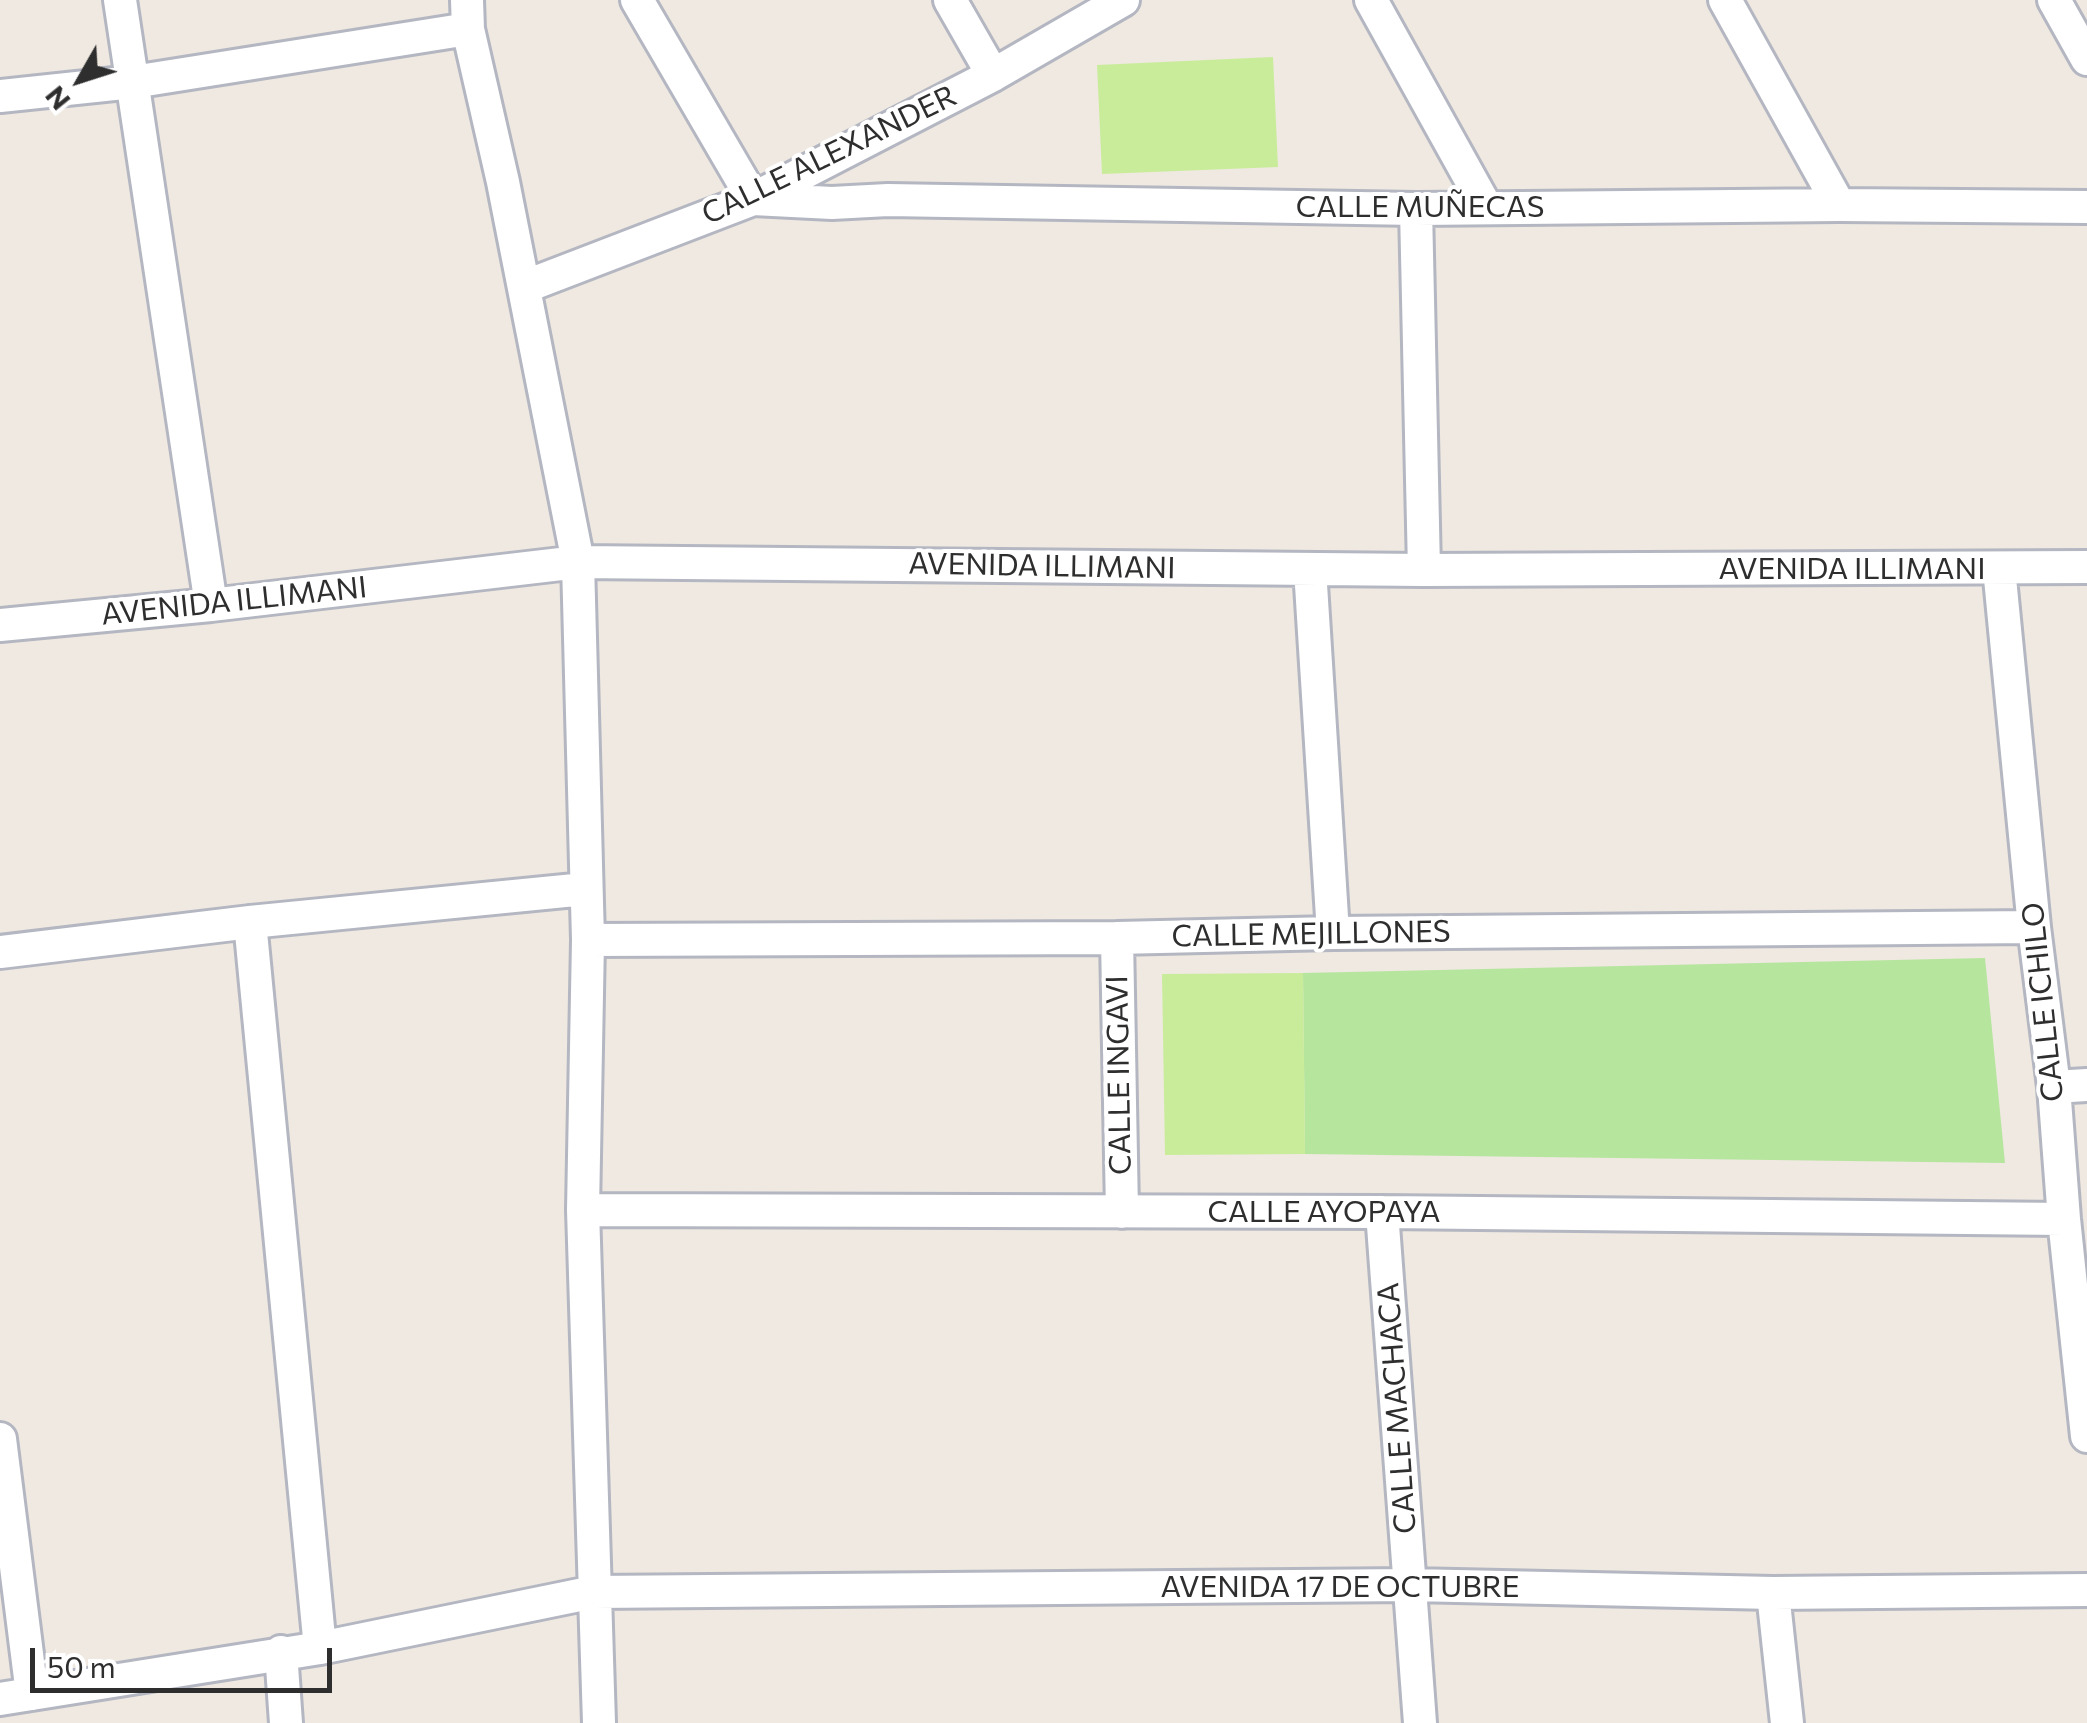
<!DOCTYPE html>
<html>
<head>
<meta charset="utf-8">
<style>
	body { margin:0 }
	#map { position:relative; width:2087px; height:1723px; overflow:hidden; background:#efe9e1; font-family:Commissioner,sans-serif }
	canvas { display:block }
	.north { position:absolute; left:30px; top:30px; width:100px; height:100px; -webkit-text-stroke:8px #fff; paint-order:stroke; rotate:231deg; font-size:28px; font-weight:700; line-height:40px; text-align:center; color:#2e2e2e }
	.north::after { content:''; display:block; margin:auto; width:35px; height:45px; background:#2e2e2e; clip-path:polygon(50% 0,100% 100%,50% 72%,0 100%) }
	.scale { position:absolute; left:30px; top:1648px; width:302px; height:45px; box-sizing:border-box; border:5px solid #2e2e2e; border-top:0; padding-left:12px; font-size:30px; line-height:35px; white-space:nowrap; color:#2e2e2e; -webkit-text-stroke:8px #fff; paint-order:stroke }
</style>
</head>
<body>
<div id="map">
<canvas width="2087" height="1723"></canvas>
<div class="north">N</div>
<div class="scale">50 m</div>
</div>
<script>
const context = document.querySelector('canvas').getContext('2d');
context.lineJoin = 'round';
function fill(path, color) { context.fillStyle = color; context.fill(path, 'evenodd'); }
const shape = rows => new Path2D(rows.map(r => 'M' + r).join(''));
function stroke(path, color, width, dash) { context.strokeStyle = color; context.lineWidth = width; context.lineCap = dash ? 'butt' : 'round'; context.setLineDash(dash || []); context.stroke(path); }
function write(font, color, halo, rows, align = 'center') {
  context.font = font + ' Commissioner,sans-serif'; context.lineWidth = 8; context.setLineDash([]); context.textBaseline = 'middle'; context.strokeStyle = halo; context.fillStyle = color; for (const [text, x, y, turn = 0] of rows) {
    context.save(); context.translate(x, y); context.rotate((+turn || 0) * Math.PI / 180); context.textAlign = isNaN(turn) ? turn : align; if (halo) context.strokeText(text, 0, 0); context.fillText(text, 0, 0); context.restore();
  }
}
fill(shape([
	[1985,958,2005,1163,1305,1154,1303,973]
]), '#b6e59e');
fill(shape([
	[1273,57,1278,167,1102,174,1097,65],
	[1303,973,1305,1154,1165,1155,1162,974]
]), '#c9ec9a');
const minor = shape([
	[120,0,211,605],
	[467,0,468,29,503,182,578,562,588,940,583,1210,599,1723],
	[637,0,753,199,832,203,888,200,1416,209,1839,205,2087,207],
	[950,0,993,75],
	[1371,0,1486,207],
	[1725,0,1839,205],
	[2054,0,2087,59],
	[0,96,133,82,468,29],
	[1416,209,1424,570],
	[524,287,753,199,993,75,1123,0],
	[1999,568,2034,927,2054,1087,2064,1219,2087,1436],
	[1310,569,1333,933],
	[0,625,211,605,578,562,1424,570,2087,567],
	[250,922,320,1648],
	[1117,938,1122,1212],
	[588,940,1117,938,1333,933,2034,927],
	[0,952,250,922,585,889],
	[2054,1087,2087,1085],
	[583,1210,1382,1212,2064,1219],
	[1382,1212,1420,1723],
	[0,1439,32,1694],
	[1773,1593,1787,1723],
	[281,1652,286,1723],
	[0,1699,320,1648,594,1592,1411,1585,1773,1593,2087,1590]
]);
stroke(minor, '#b4b7c1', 38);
stroke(minor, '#fff', 32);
write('30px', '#2e2e2e', '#fff', [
	["CALLE ALEXANDER",829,155,-26],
	["CALLE MUÑECAS",1420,207],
	["AVENIDA ILLIMANI",1042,566,1],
	["AVENIDA ILLIMANI",1852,569],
	["AVENIDA ILLIMANI",234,601,-6],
	["CALLE MEJILLONES",1311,934,-1],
	["CALLE ICHILO",2043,1002,-96],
	["CALLE INGAVI",1119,1075,-91],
	["CALLE AYOPAYA",1324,1212],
	["CALLE MACHACA",1397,1408,-94],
	["AVENIDA 17 DE OCTUBRE",1340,1587]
]);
</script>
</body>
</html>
